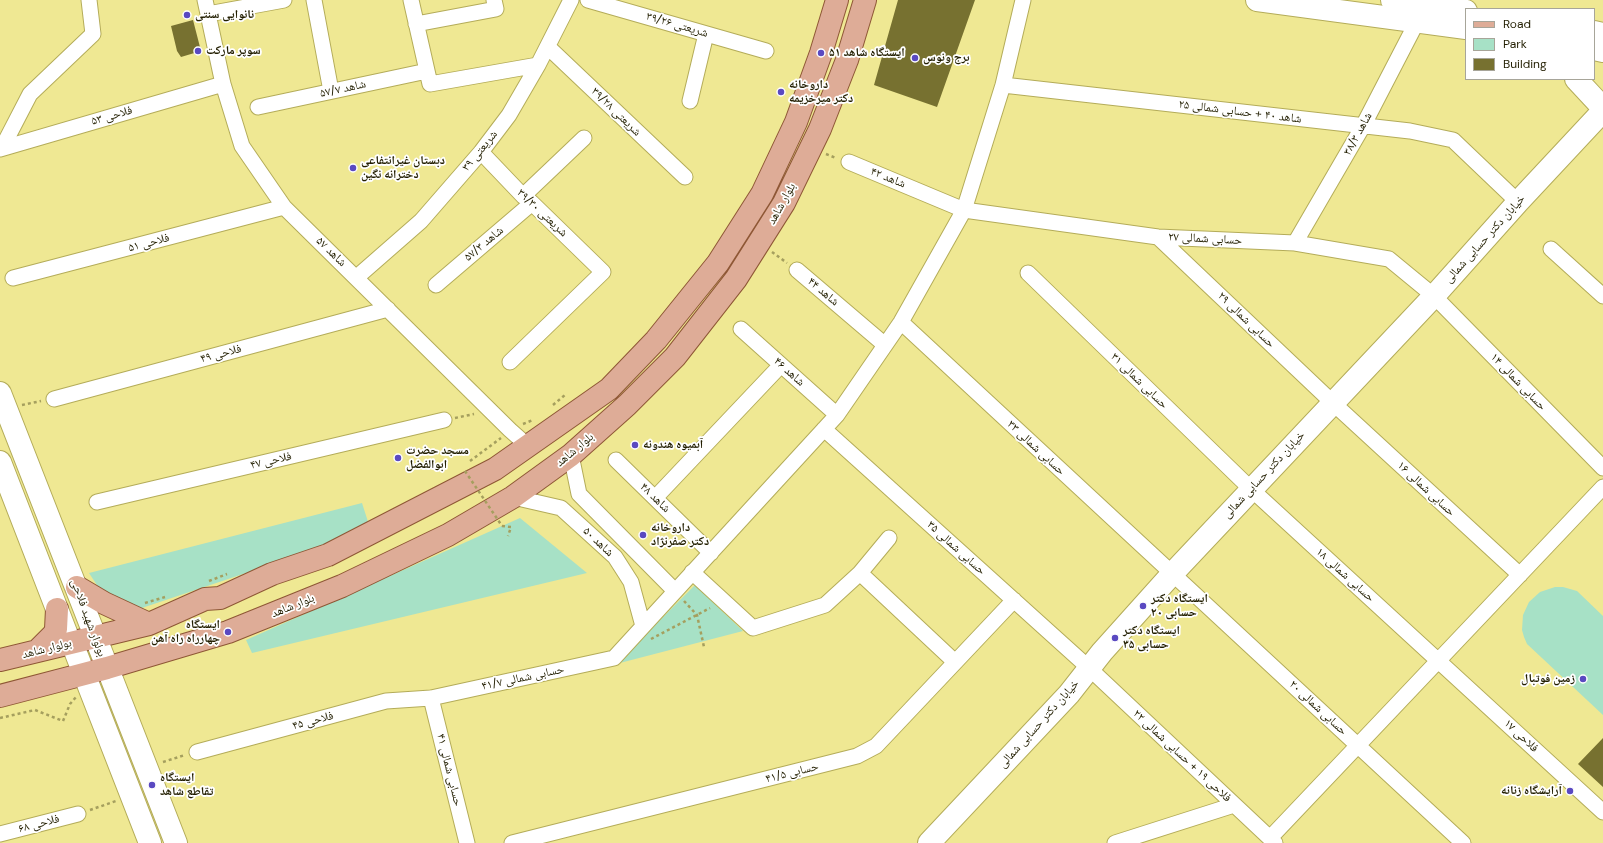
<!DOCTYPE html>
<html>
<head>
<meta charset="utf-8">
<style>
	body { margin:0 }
	#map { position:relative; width:1603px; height:843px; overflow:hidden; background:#efe893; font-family:"DM Sans",sans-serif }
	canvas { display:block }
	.legend { position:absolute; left:1465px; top:8px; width:130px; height:72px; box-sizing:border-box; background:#fff; border:1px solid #a7a599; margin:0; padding:5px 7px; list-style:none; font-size:12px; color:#221e00 }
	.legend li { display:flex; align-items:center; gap:8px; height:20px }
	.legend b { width:20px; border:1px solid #a7a599 }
</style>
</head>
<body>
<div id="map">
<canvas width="1603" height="843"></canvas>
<ul class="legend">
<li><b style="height:5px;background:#deac97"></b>Road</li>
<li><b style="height:11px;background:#a7e1c6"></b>Park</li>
<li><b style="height:11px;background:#777130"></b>Building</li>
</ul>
</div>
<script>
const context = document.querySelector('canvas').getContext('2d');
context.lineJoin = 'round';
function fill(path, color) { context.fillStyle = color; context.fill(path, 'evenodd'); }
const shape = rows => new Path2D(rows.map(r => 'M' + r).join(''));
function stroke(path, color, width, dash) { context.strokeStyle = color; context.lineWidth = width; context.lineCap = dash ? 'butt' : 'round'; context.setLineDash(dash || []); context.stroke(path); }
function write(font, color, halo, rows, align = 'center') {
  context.font = font + ' "DM Sans","Noto Naskh Arabic",sans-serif'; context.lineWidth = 3.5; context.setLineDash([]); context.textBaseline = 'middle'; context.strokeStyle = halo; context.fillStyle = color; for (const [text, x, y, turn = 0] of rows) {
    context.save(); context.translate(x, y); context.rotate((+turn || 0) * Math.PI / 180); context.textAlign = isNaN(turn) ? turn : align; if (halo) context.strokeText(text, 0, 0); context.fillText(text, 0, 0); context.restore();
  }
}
fill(shape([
	[362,503,371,531,133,611,110,605,89,573],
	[520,518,587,573,252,653,246,640],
	[695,585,743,631,616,664],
	[1555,587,1563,587,1577,591,1603,616,1603,715,1527,644,1524,637,1522,630,1523,615,1529,602,1540,592]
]), '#a7e1c6');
fill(shape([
	[898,0,975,0,937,107,874,85],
	[193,20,201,51,181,57,177,51,171,26],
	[1603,738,1603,787,1578,764]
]), '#777130');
const street = shape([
	[205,0,223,84,242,146,284,207,510,430,528,446],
	[314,0,331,91],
	[411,0,430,84,538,65],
	[588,0,766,51],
	[208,14,284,0],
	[416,24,496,9,494,0],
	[548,47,685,177],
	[1003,85,1410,131,1453,140,1518,202],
	[690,101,706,34],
	[258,107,427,71],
	[2,148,30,94,93,34,89,0],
	[0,149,223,84],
	[481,152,523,196,532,203,603,272,510,362],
	[849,162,964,210,1158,237,1295,243,1389,259,1434,296,1603,468],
	[523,196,584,138],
	[1158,237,1333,403,1520,575],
	[1295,243,1363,126,1421,14],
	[1551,249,1603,296],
	[797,270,885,345],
	[1028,273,1251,489,1603,812],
	[357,277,421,221,481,152,509,115,538,65,571,0],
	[13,278,284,207],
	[436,285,532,203],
	[901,322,1463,843],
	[741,329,837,415],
	[54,399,388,309],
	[824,429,1089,668,1275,843],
	[571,455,579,494,675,591],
	[616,460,711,553],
	[513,497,561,508,615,557,631,582,643,626],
	[655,498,781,365],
	[97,502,444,420],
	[692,572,753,628,825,605,860,573,889,538],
	[860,573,955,662],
	[431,698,467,843],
	[197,752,386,701,431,698,614,658,837,415,901,322,964,210,1003,85,1023,0],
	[0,834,78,814],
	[1270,838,1603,487],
	[512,843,857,756,876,746,1014,600],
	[1115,843,1234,805]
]);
const secondary = shape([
	[1257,0,1466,28],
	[1392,0,1466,11],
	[1594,32,1603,34],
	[1594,49,1603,51],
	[1576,79,1603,108],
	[0,393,176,843],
	[0,462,67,635,72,643,150,843],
	[929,843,1069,694,1102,652,1172,574,1434,296,1518,202,1603,111]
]);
const primary = shape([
	[77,587,104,603,149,624],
	[37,651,54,634,56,629,57,609],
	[0,660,149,624,205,599,220,598,272,574,328,555,495,469,609,389,656,340,718,263,762,194,796,122,821,53,837,0],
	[0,696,107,668,228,632,342,586,448,535,513,497,571,455,627,405,675,357,736,279,784,203,820,129,847,60,865,0]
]);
stroke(street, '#b4ac59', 17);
stroke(secondary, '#b4ac59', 24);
stroke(primary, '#8e5735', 24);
stroke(shape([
	[826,154,836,158],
	[772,252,787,263],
	[22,405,41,401],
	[553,405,565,395],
	[455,418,474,414],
	[523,424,533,420],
	[470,461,501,438],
	[502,526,511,527,508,536],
	[209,581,227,574],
	[684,601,697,615,704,647],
	[145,603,165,597],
	[651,639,710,608],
	[0,718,35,710,63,721,70,704,76,697],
	[163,762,185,755],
	[90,810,116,801]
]), '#a59f5e', 2.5, [3, 3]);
stroke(street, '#fff', 15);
stroke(secondary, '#fff', 22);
stroke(primary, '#deac97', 22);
stroke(shape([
	[465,471,502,526]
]), '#a59f5e', 2.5, [3, 3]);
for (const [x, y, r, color] of [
	[187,15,4,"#5a49c1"],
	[198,51,4,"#5a49c1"],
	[821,53,4,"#5a49c1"],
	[915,58,4,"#5a49c1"],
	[781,92,4,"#5a49c1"],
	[353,168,4,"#5a49c1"],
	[635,445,4,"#5a49c1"],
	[398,458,4,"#5a49c1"],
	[643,535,4,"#5a49c1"],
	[1143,606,4,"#5a49c1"],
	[228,632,4,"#5a49c1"],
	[1115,638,4,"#5a49c1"],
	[1583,679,4,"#5a49c1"],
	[152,785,4,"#5a49c1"],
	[1570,791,4,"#5a49c1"]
]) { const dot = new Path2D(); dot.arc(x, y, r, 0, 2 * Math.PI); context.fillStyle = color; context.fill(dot); stroke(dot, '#fff', 1.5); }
write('bold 12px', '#221e00', '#fff', [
	["نانوایی سنتی",195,15],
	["سوپر مارکت",206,51],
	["ایستگاه شاهد ۵۱",829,53],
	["برج ونوس",923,58],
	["داروخانه",789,85],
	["دکتر میرخزیمه",789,99],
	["دبستان غیرانتفاعی",361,161],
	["دخترانه نگین",361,175],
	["آبمیوه هندونه",643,445],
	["مسجد حضرت",406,451],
	["ابوالفضل",406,465],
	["داروخانه",651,528],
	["دکتر صفرنژاد",651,542],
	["ایستگاه دکتر",1151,599],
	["حسابی ۲۰",1151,613],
	["ایستگاه",220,625,"right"],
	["چهارراه راه آهن",220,639,"right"],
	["ایستگاه دکتر",1123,631],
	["حسابی ۳۵",1123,645],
	["زمین فوتبال",1575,679,"right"],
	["ایستگاه",160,778],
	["تقاطع شاهد",160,792],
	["آرایشگاه زنانه",1562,791,"right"]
], 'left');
write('12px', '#221e00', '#fff', [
	["شریعتی ۳۹/۲۶",677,25,16],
	["شاهد ۵۷/۷",343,89,-12],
	["شریعتی ۳۹/۲۸",616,112,44],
	["شاهد ۴۰ + حسابی شمالی ۲۵",1240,112,7],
	["فلاحی ۵۳",112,116,-16],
	["شاهد ۳۸/۳",1358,134,-61],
	["شریعتی ۳۹",480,151,-51],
	["شاهد ۴۲",888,178,22],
	["بلوار شاهد",782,204,-61],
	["شریعتی ۳۹/۳۰",542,213,43],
	["حسابی شمالی ۲۷",1205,239,3],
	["خیابان دکتر حسابی شمالی",1485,239,-48],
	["فلاحی ۵۱",149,243,-15],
	["شاهد ۵۷/۳",484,244,-40],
	["شاهد ۵۷",331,252,44],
	["شاهد ۴۴",823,292,40],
	["حسابی شمالی ۲۹",1246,320,44],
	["فلاحی ۴۹",221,354,-15],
	["شاهد ۴۶",789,372,42],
	["حسابی شمالی ۳۱",1139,381,44],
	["حسابی شمالی ۱۴",1518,382,46],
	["حسابی شمالی ۳۳",1036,448,43],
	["بلوار شاهد",575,450,-40],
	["فلاحی ۴۷",271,461,-13],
	["خیابان دکتر حسابی شمالی",1264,475,-47],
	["حسابی شمالی ۱۶",1426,489,43],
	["شاهد ۴۸",655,498,44],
	["شاهد ۵۰",598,542,43],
	["حسابی شمالی ۳۵",956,548,42],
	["حسابی شمالی ۱۸",1345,575,42],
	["بلوار شاهد",293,606,-22],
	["بولوار شهید فلاحی",88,618,70],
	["بولوار شاهد",47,649,-14],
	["حسابی شمالی ۴۱/۷",523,678,-12],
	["حسابی شمالی ۲۰",1318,708,43],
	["فلاحی ۴۵",313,721,-15],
	["خیابان دکتر حسابی شمالی",1039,724,-48],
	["فلاحی ۱۷",1521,736,43],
	["فلاحی ۱۹ + حسابی شمالی ۲۲",1182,756,43],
	["حسابی شمالی ۴۱",449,770,76],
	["حسابی ۴۱/۵",792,773,-14],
	["فلاحی ۶۸",39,824,-15]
]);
</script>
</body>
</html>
